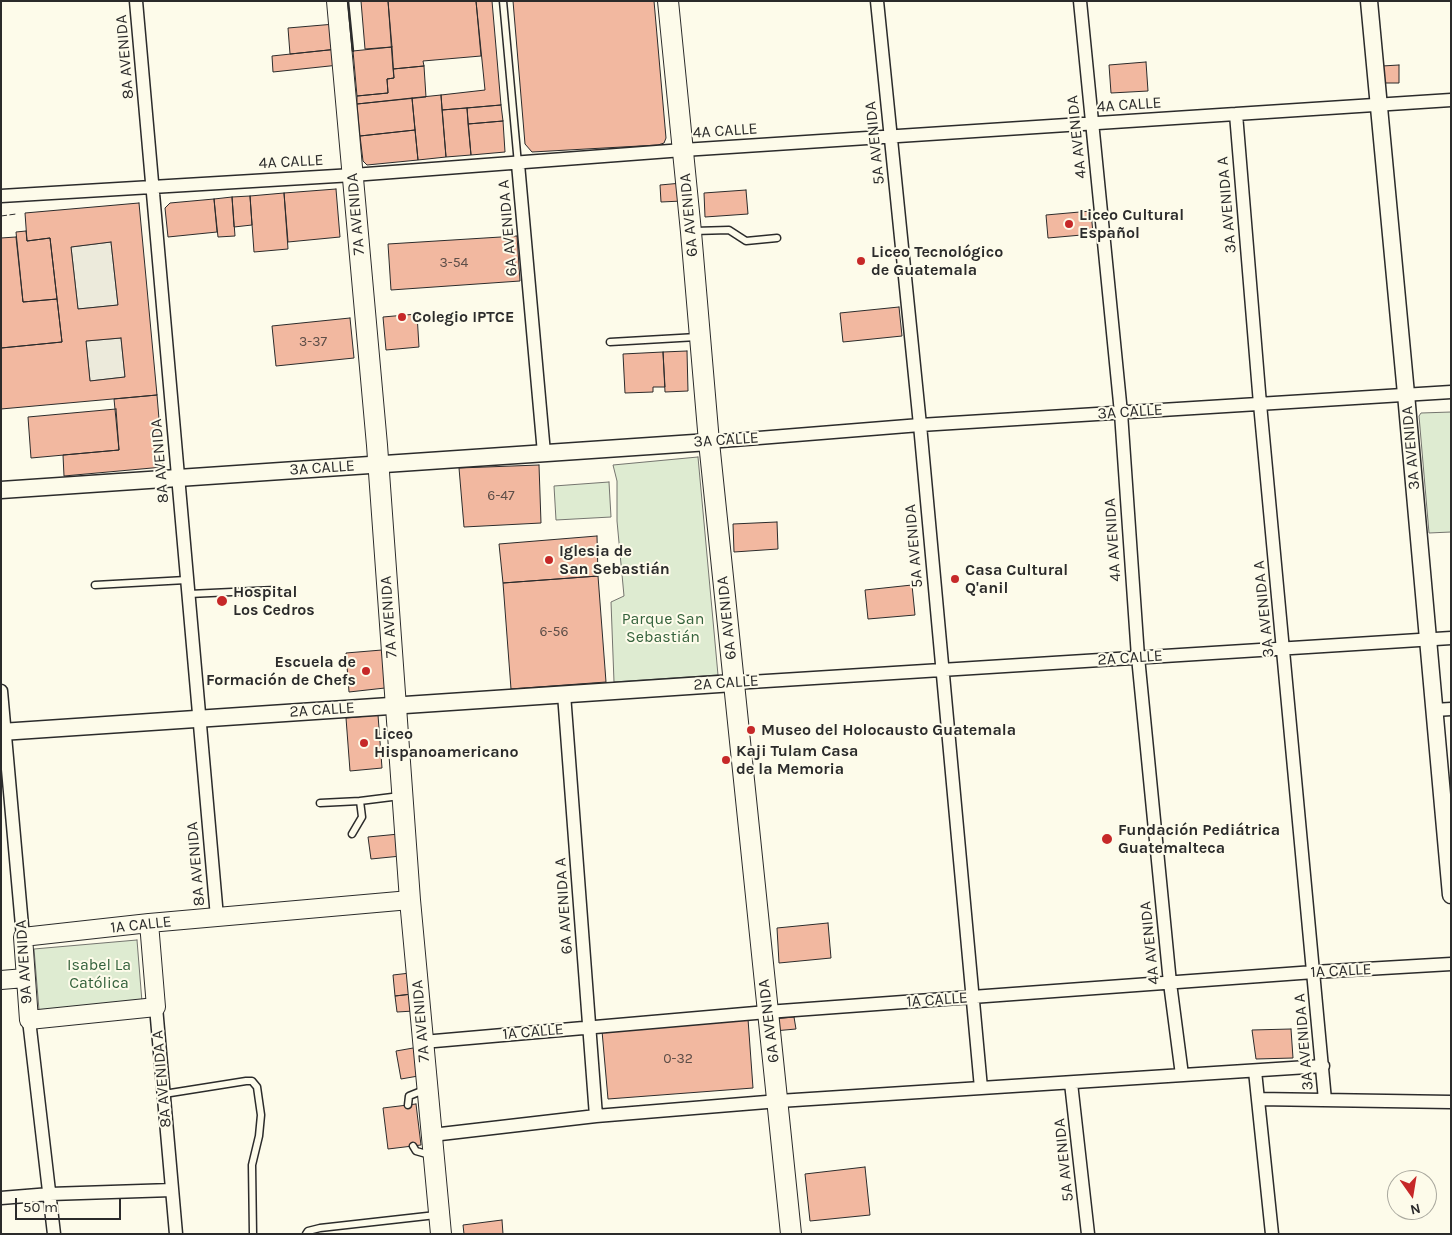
<!DOCTYPE html>
<html>
<head>
<meta charset="utf-8">
<style>
	body { margin:0 }
	#map { position:relative; width:1452px; height:1235px; overflow:hidden; background:#fdfbea; font-family:Karla,sans-serif }
	canvas { display:block }
	.frame { position:absolute; inset:0; border:2px solid #2b2b2b; pointer-events:none }
	.north { position:absolute; left:1387px; top:1170px; width:50px; height:50px; box-sizing:border-box; background:#fdfbea; border:1px solid #a9a89e; border-radius:50%; rotate:167deg; font-size:14px; font-weight:700; line-height:20px; text-align:center; color:#2b2b2b }
	.north::after { content:''; display:block; margin:auto; width:18px; height:22px; background:#c62828; clip-path:polygon(50% 0,100% 100%,50% 72%,0 100%) }
	.scale { position:absolute; left:15px; top:1198px; width:106px; height:22px; box-sizing:border-box; border:2px solid #2b2b2b; border-top:0; padding-left:6px; font-size:15px; line-height:18px; white-space:nowrap; color:#2b2b2b; -webkit-text-stroke:4px #fdfbea; paint-order:stroke }
</style>
</head>
<body>
<div id="map">
<canvas width="1452" height="1235"></canvas>
<div class="frame"></div>
<div class="north">N</div>
<div class="scale">50 m</div>
</div>
<script>
const context = document.querySelector('canvas').getContext('2d');
context.lineJoin = 'round';
function fill(path, color) { context.fillStyle = color; context.fill(path, 'evenodd'); }
const shape = rows => new Path2D(rows.map(r => 'M' + r).join(''));
function stroke(path, color, width, dash) { context.strokeStyle = color; context.lineWidth = width; context.lineCap = dash ? 'butt' : 'round'; context.setLineDash(dash || []); context.stroke(path); }
function write(font, color, halo, rows, align = 'center') {
  context.font = font + ' Karla,sans-serif'; context.lineWidth = 4; context.setLineDash([]); context.textBaseline = 'middle'; context.strokeStyle = halo; context.fillStyle = color; for (const [text, x, y, turn = 0] of rows) {
    context.save(); context.translate(x, y); context.rotate((+turn || 0) * Math.PI / 180); context.textAlign = isNaN(turn) ? turn : align; if (halo) context.strokeText(text, 0, 0); context.fillText(text, 0, 0); context.restore();
  }
}
const green = shape([
	[1451,412,1451,532,1429,533,1419,416,1421,413,1451,412],
	[698,457,718,675,614,682,611,602,624,596,617,521,617,481,613,465,698,457],
	[609,482,611,517,556,520,554,486,609,482],
	[137,940,142,1002,39,1010,34,949,137,940]
]);
fill(green, '#deebd1');
stroke(green, '#74746e', 1);
const parking = shape([
	[111,242,118,305,78,309,71,247,111,242],
	[121,338,125,377,90,381,86,341,121,338]
]);
fill(parking, '#eceadb');
stroke(parking, '#74746e', 1);
const building = shape([
	[361,1,388,1,392,47,365,49,361,1],
	[388,1,476,1,481,56,423,61,424,66,393,69,388,1],
	[476,1,492,1,501,105,442,110,441,95,485,90,476,1],
	[513,1,654,1,666,138,664,143,658,145,532,152,525,144,513,1],
	[335,24,338,49,290,54,288,28,335,24],
	[392,47,394,78,387,79,388,93,357,96,353,51,392,47],
	[338,49,339,65,273,72,272,56,338,49],
	[1146,62,1148,91,1111,93,1109,65,1146,62],
	[1399,65,1399,83,1382,83,1382,66,1399,65],
	[424,66,426,97,357,104,357,96,388,93,387,79,394,78,393,69,424,66],
	[441,95,446,157,418,160,412,98,441,95],
	[412,98,415,130,360,136,357,104,412,98],
	[501,105,503,121,468,124,467,108,501,105],
	[467,108,471,155,446,157,442,110,467,108],
	[503,121,505,152,471,155,468,124,503,121],
	[415,130,418,160,367,165,363,161,360,136,415,130],
	[682,183,682,201,661,202,660,185,682,183],
	[336,189,340,237,288,242,284,193,336,189],
	[746,190,748,214,705,217,704,193,746,190],
	[284,193,288,249,254,252,250,196,284,193],
	[250,196,252,225,234,227,232,197,250,196],
	[232,197,235,236,218,237,214,199,232,197],
	[214,199,217,232,168,237,165,208,170,203,214,199],
	[139,203,157,395,1,409,1,348,62,342,50,238,27,241,25,213,139,203],
	[111,242,118,305,78,309,71,247,111,242],
	[121,338,125,377,90,381,86,341,121,338],
	[1091,211,1093,234,1048,238,1046,215,1091,211],
	[26,231,27,241,50,238,57,299,23,302,16,232,26,231],
	[517,236,520,281,391,290,388,244,517,236],
	[16,237,23,302,57,299,62,342,1,348,1,238,16,237],
	[899,307,902,336,843,342,840,313,899,307],
	[417,314,419,347,386,350,383,317,417,314],
	[350,318,354,358,276,366,272,326,350,318],
	[687,351,688,391,665,392,663,352,687,351],
	[663,352,665,387,653,387,653,392,625,393,623,354,663,352],
	[157,395,163,467,64,476,63,455,119,450,114,399,157,395],
	[116,409,119,450,31,458,28,417,116,409],
	[539,465,541,523,464,527,459,468,539,465],
	[777,522,778,549,734,552,733,524,777,522],
	[597,536,598,576,503,583,499,544,597,536],
	[598,576,606,682,511,689,503,583,598,576],
	[912,585,915,615,868,619,865,590,912,585],
	[382,650,385,688,349,692,346,653,382,650],
	[378,715,382,768,350,771,346,718,378,715],
	[399,834,401,856,371,859,368,837,399,834],
	[828,923,831,958,779,963,777,928,828,923],
	[410,973,412,994,395,996,393,975,410,973],
	[412,994,414,1011,397,1012,395,996,412,994],
	[794,1017,796,1029,774,1031,773,1019,794,1017],
	[748,1019,753,1088,608,1099,602,1031,748,1019],
	[1291,1029,1293,1058,1256,1059,1252,1030,1291,1029],
	[419,1047,424,1075,401,1079,396,1051,419,1047],
	[416,1104,421,1145,388,1149,383,1108,416,1104],
	[865,1167,870,1215,810,1221,805,1174,865,1167],
	[502,1220,503,1234,464,1234,463,1225,502,1220]
]);
fill(building, '#f2b8a0');
stroke(building, '#2b2b2b', 1);
const service = shape([
	[503,1,518,164],
	[694,231,729,230,746,241,777,238],
	[610,342,697,337],
	[95,585,186,580],
	[189,594,275,590],
	[320,803,360,801,400,796],
	[352,834,362,817,360,801],
	[164,1094,246,1081,252,1081,257,1087,261,1115,259,1136,252,1165,253,1234],
	[408,1105,409,1096,424,1090],
	[413,1146,416,1151,430,1155],
	[306,1234,308,1231,320,1228,436,1215]
]);
const minor = shape([
	[136,1,217,917],
	[877,1,920,425,981,1088],
	[1080,1,1121,413,1138,657,1170,983,1182,1075],
	[1236,114,1260,404,1325,1100],
	[518,164,544,453],
	[1,196,353,175,683,150,1451,100],
	[709,442,920,425,1451,392],
	[734,683,1451,638],
	[1,691,23,937],
	[564,694,596,1116],
	[1434,710,1451,709],
	[156,1007,176,1234],
	[29,1020,54,1234],
	[423,1042,767,1012,1314,972,1451,964],
	[1255,1071,1272,1234],
	[1071,1083,1088,1234],
	[1258,1099,1451,1102],
	[432,1135,596,1116,779,1101,1323,1066],
	[1,1198,50,1194,172,1190]
]);
const tertiary = shape([
	[1369,1,1406,394,1451,895],
	[1,490,709,442],
	[1,732,734,683]
]);
const secondary = shape([
	[149,923,156,1007,29,1020,23,937,149,923,410,900],
	[1,980,25,978]
]);
const primary = shape([
	[337,1,377,445,410,900,441,1234],
	[668,1,691,232,709,442,791,1234]
]);
stroke(service, '#2b2b2b', 9);
stroke(minor, '#2b2b2b', 15);
stroke(tertiary, '#2b2b2b', 19);
stroke(secondary, '#2b2b2b', 20);
stroke(primary, '#2b2b2b', 22);
stroke(service, '#fdfbea', 6);
stroke(minor, '#fdfbea', 12);
stroke(tertiary, '#fdfbea', 16);
stroke(secondary, '#fdfbea', 18);
stroke(primary, '#fdfbea', 20);
stroke(shape([
	[1,216,16,214]
]), '#2b2b2b', 1, [6, 2.5]);
stroke(shape([
	[348,1,353,51]
]), '#2b2b2b', 2.5);
for (const [x, y, r, color] of [
	[1069,224,5,"#c62828"],
	[861,261,5,"#c62828"],
	[402,317,5,"#c62828"],
	[549,560,5,"#c62828"],
	[955,579,5,"#c62828"],
	[222,601,6,"#c62828"],
	[366,671,5,"#c62828"],
	[751,730,5,"#c62828"],
	[364,743,5,"#c62828"],
	[726,760,5,"#c62828"],
	[1107,839,6,"#c62828"]
]) { const dot = new Path2D(); dot.arc(x, y, r, 0, 2 * Math.PI); context.fillStyle = color; context.fill(dot); stroke(dot, '#fdfbea', 2); }
write('14px', '#5d4e48', null, [
	["3-54",454,263],
	["3-37",313,342],
	["6-47",501,496],
	["6-56",554,632],
	["0-32",678,1059]
]);
write('16px', '#2b2b2b', '#fdfbea', [
	["8A AVENIDA",125,57,-95],
	["4A CALLE",1129,105,-4],
	["4A CALLE",725,131,-4],
	["4A AVENIDA",1077,137,-96],
	["5A AVENIDA",875,143,-96],
	["4A CALLE",291,162,-3],
	["3A AVENIDA A",1227,205,-95],
	["7A AVENIDA",356,214,-95],
	["6A AVENIDA",689,215,-95],
	["6A AVENIDA A",508,228,-95],
	["3A CALLE",1130,412,-4],
	["3A CALLE",726,440,-4],
	["3A AVENIDA",1411,448,-95],
	["8A AVENIDA",160,461,-95],
	["3A CALLE",322,468,-4],
	["4A AVENIDA",1113,540,-94],
	["5A AVENIDA",914,546,-95],
	["3A AVENIDA A",1264,609,-96],
	["7A AVENIDA",389,617,-94],
	["6A AVENIDA",727,618,-96],
	["2A CALLE",1130,658,-4],
	["2A CALLE",726,683,-4],
	["2A CALLE",322,710,-4],
	["8A AVENIDA",196,864,-95],
	["6A AVENIDA A",564,906,-94],
	["1A CALLE",141,925,-6],
	["4A AVENIDA",1150,943,-96],
	["9A AVENIDA",24,962,-94],
	["1A CALLE",1341,971,-3],
	["1A CALLE",937,1000,-4],
	["7A AVENIDA",421,1021,-95],
	["6A AVENIDA",769,1021,-97],
	["1A CALLE",533,1032,-5],
	["3A AVENIDA A",1304,1042,-95],
	["8A AVENIDA A",162,1079,-95],
	["5A AVENIDA",1064,1160,-96]
]);
write('bold 16px', '#2b2b2b', '#fdfbea', [
	["Liceo Cultural",1079,215],
	["Español",1079,233],
	["Liceo Tecnológico",871,252],
	["de Guatemala",871,270],
	["Colegio IPTCE",412,317],
	["Iglesia de",559,551],
	["San Sebastián",559,569],
	["Casa Cultural",965,570],
	["Q'anil",965,588],
	["Hospital",233,592],
	["Los Cedros",233,610],
	["Escuela de",356,662,"right"],
	["Formación de Chefs",356,680,"right"],
	["Museo del Holocausto Guatemala",761,730],
	["Liceo",374,734],
	["Hispanoamericano",374,752],
	["Kaji Tulam Casa",736,751],
	["de la Memoria",736,769],
	["Fundación Pediátrica",1118,830],
	["Guatemalteca",1118,848]
], 'left');
write('16px', '#34623c', '#fdfbea', [
	["Parque San",663,619],
	["Sebastián",663,637],
	["Isabel La",99,965],
	["Católica",99,983]
]);
</script>
</body>
</html>
